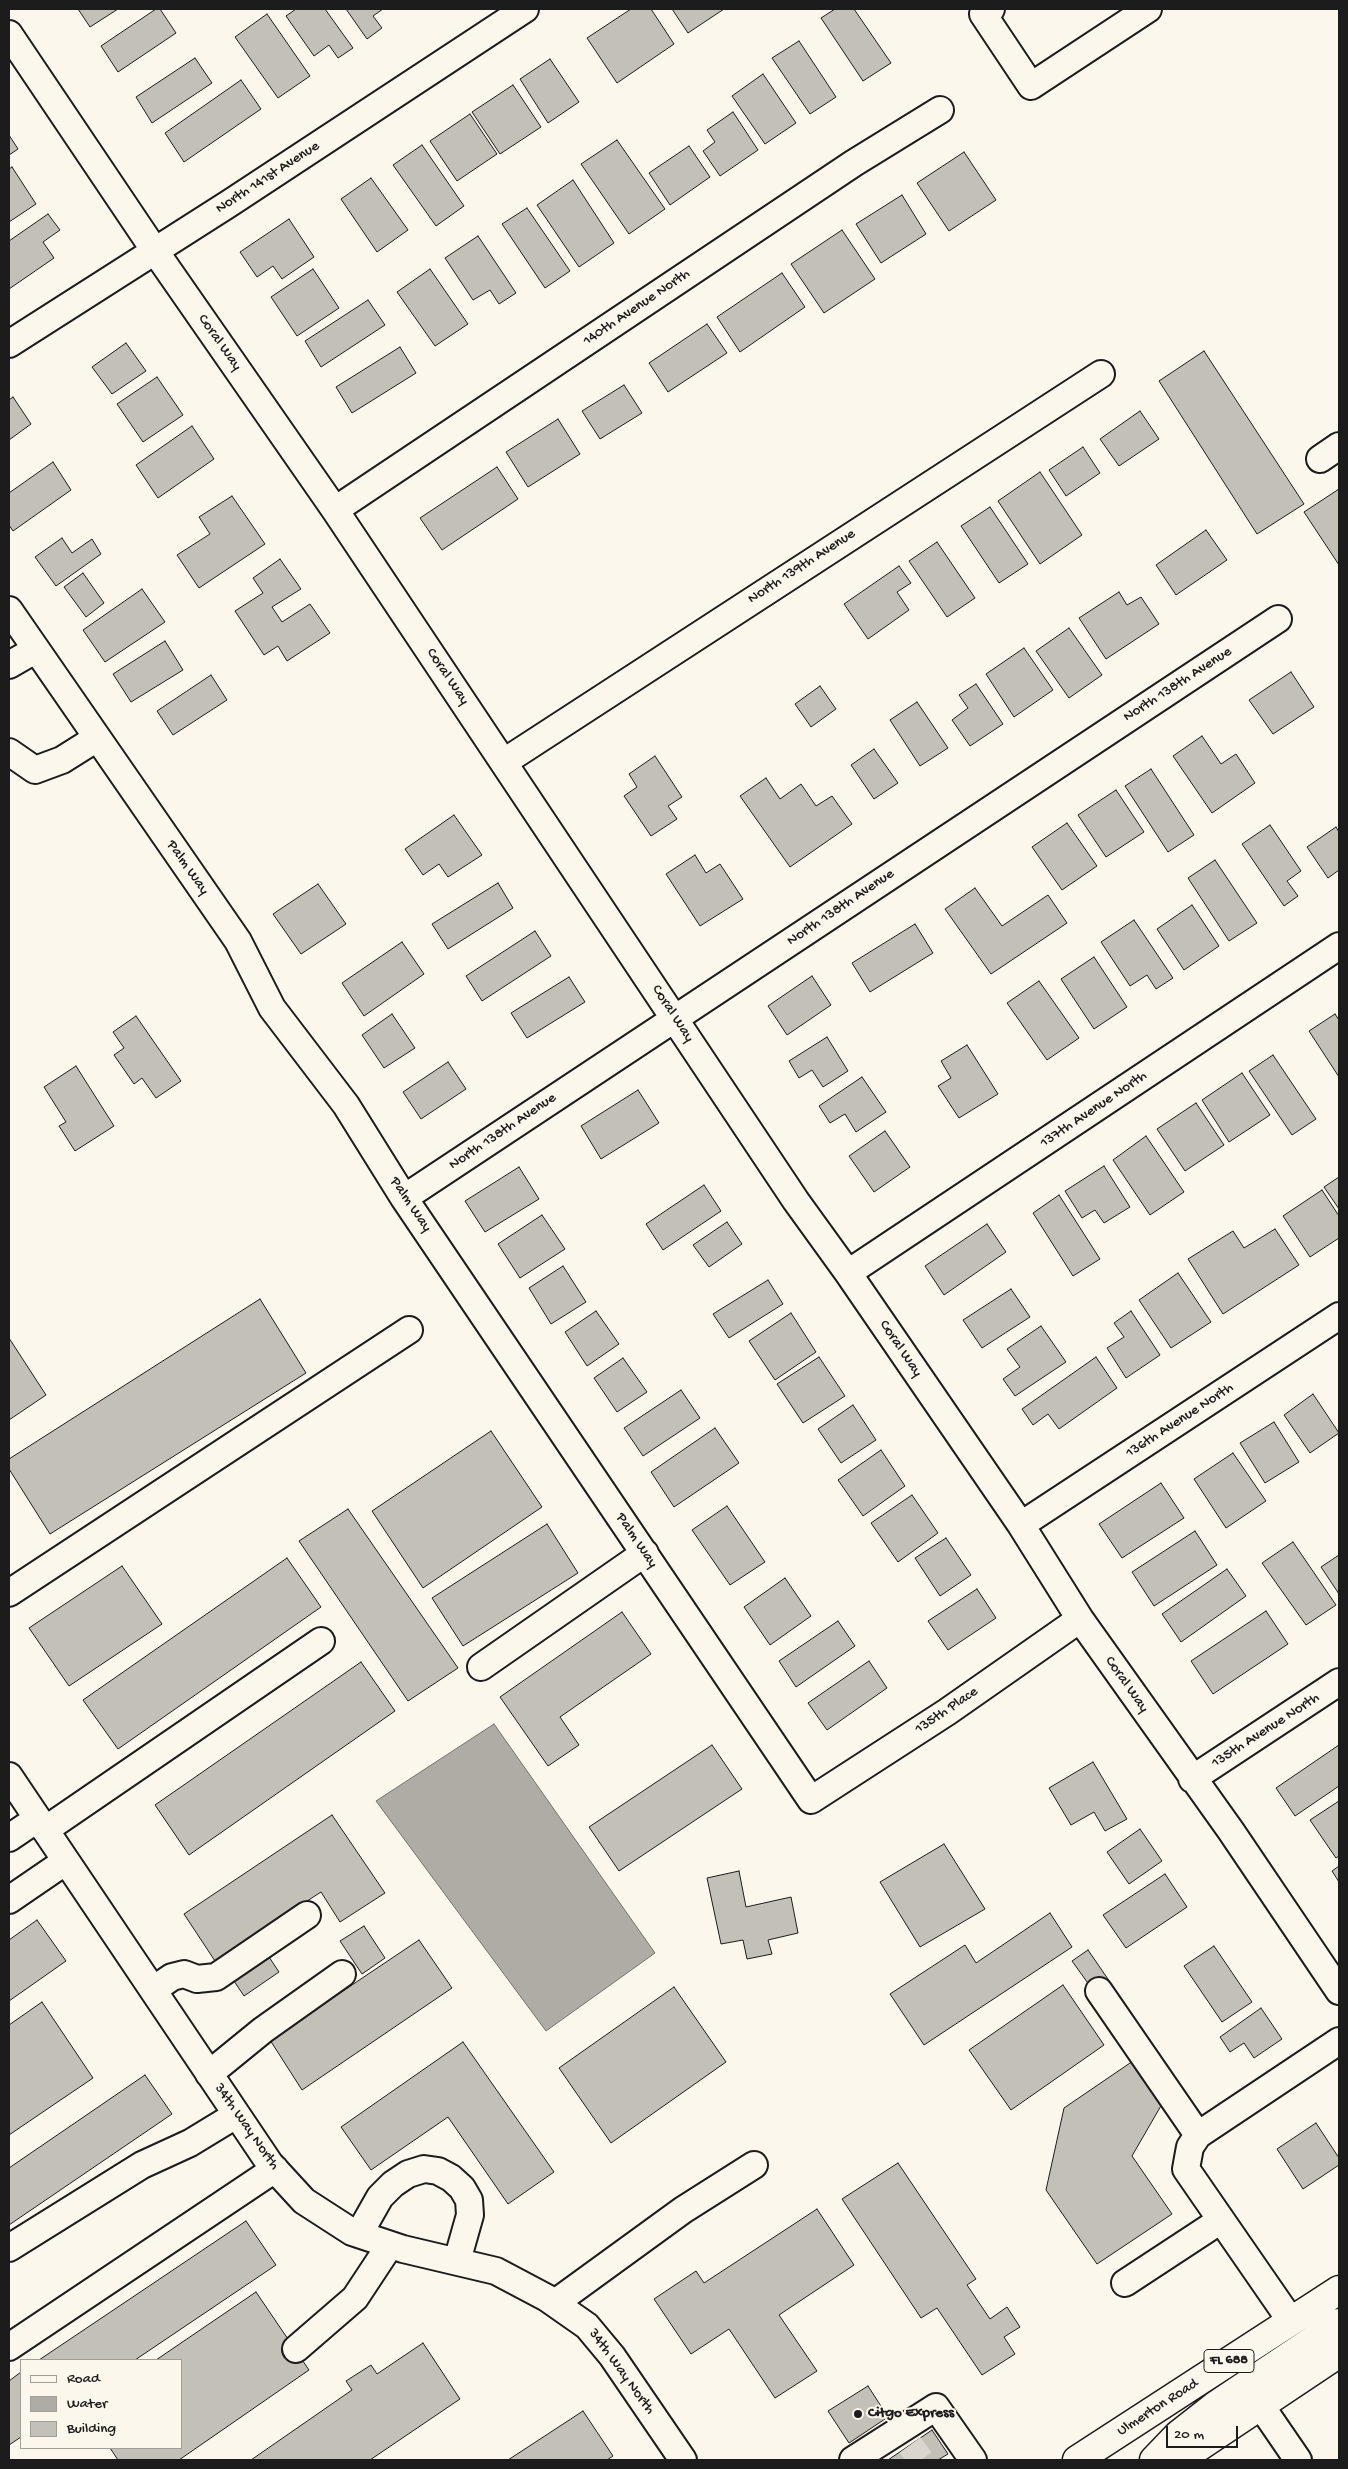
<!DOCTYPE html>
<html>
<head>
<meta charset="utf-8">
<style>
	body { margin:0 }
	#map { position:relative; width:1348px; height:2469px; overflow:hidden; background:#fbf7ec; font-family:"Gochi Hand",sans-serif }
	canvas { display:block }
	.frame { position:absolute; inset:0; border:10px solid #1c1c1c; pointer-events:none }
	.legend { position:absolute; left:20px; top:2359px; width:162px; height:90px; box-sizing:border-box; background:#fbf7ec; border:1px solid #a29f99; margin:0; padding:6px 9px; list-style:none; font-size:15px; color:#1c1c1c }
	.legend li { display:flex; align-items:center; gap:10px; height:25px }
	.legend b { width:25px; border:1px solid #a29f99 }
	.scale { position:absolute; left:1166px; top:2426px; width:72px; height:22px; box-sizing:border-box; border:2px solid #1c1c1c; border-top:0; padding-left:6px; font-size:15px; line-height:18px; white-space:nowrap; color:#1c1c1c; -webkit-text-stroke:4px #fbf7ec; paint-order:stroke }
</style>
</head>
<body>
<div id="map">
<canvas width="1348" height="2469"></canvas>
<div class="frame"></div>
<ul class="legend">
<li><b style="height:6px;background:#fbf7ec"></b>Road</li>
<li><b style="height:14px;background:#afaca5"></b>Water</li>
<li><b style="height:14px;background:#c3c0b8"></b>Building</li>
</ul>
<div class="scale">20 m</div>
</div>
<script>
const context = document.querySelector('canvas').getContext('2d');
context.lineJoin = 'round';
function fill(path, color) { context.fillStyle = color; context.fill(path, 'evenodd'); }
const shape = rows => new Path2D(rows.map(r => 'M' + r).join(''));
function stroke(path, color, width, dash) { context.strokeStyle = color; context.lineWidth = width; context.lineCap = dash ? 'butt' : 'round'; context.setLineDash(dash || []); context.stroke(path); }
function write(font, color, halo, rows, align = 'center') {
  context.font = font + ' "Gochi Hand",sans-serif'; context.lineWidth = 4; context.setLineDash([]); context.textBaseline = 'middle'; context.strokeStyle = halo; context.fillStyle = color; for (const [text, x, y, turn = 0] of rows) {
    context.save(); context.translate(x, y); context.rotate((+turn || 0) * Math.PI / 180); context.textAlign = isNaN(turn) ? turn : align; if (halo) context.strokeText(text, 0, 0); context.fillText(text, 0, 0); context.restore();
  }
}
const water = shape([
	[494,1724,655,1953,546,2031,376,1801,494,1724]
]);
fill(water, '#afaca5');
stroke(water, '#74726e', 1);
const building = shape([
	[78,9,118,9,90,27,78,9],
	[156,9,160,9,176,33,118,72,101,46,156,9],
	[296,9,325,9,353,48,338,58,329,45,314,56,286,16,296,9],
	[346,9,383,9,373,16,382,28,367,39,346,9],
	[631,9,651,9,674,44,617,83,587,38,631,9],
	[672,9,724,9,688,33,672,9],
	[835,9,854,9,891,63,863,81,821,18,835,9],
	[267,14,310,76,278,98,235,37,267,14],
	[799,41,836,97,810,114,772,58,799,41],
	[195,58,212,83,152,123,136,97,195,58],
	[550,59,579,102,548,123,520,79,550,59],
	[763,74,796,123,765,144,732,96,763,74],
	[241,80,261,109,184,162,165,133,241,80],
	[513,85,541,127,500,154,472,112,513,85],
	[733,112,758,150,720,176,703,151,715,142,707,130,733,112],
	[470,114,497,154,457,181,430,141,470,114],
	[9,135,18,149,9,155,9,135],
	[617,140,665,209,629,234,581,164,617,140],
	[422,145,464,206,436,226,393,165,422,145],
	[689,146,710,177,670,205,649,173,689,146],
	[964,152,996,200,949,231,917,183,964,152],
	[12,167,36,204,9,222,9,169,12,167],
	[371,178,408,230,377,252,341,199,371,178],
	[573,180,614,243,579,267,537,205,573,180],
	[902,195,926,234,881,263,856,224,902,195],
	[527,208,570,271,545,288,502,224,527,208],
	[48,214,60,230,43,242,54,258,9,289,9,241,48,214],
	[289,219,314,257,282,279,273,266,257,277,240,252,289,219],
	[842,230,875,279,824,313,791,264,842,230],
	[478,236,516,293,499,304,490,290,473,300,445,258,478,236],
	[313,269,339,308,297,336,271,297,313,269],
	[430,269,468,324,435,346,397,292,430,269],
	[782,273,805,307,740,352,717,317,782,273],
	[368,300,385,325,321,367,305,341,368,300],
	[707,324,727,353,668,392,649,363,707,324],
	[126,343,146,371,112,394,92,367,126,343],
	[400,347,416,373,352,413,336,387,400,347],
	[1204,351,1304,504,1257,534,1159,381,1204,351],
	[157,377,183,415,143,442,117,404,157,377],
	[624,385,642,413,600,439,582,411,624,385],
	[13,397,31,424,9,440,9,400,13,397],
	[1140,411,1159,439,1119,466,1100,439,1140,411],
	[558,419,580,454,528,487,506,452,558,419],
	[192,426,214,459,158,498,136,465,192,426],
	[1083,447,1100,473,1066,496,1049,470,1083,447],
	[53,462,71,490,13,531,9,525,9,493,53,462],
	[497,467,518,499,442,550,420,518,497,467],
	[1040,472,1082,535,1040,564,998,501,1040,472],
	[1339,489,1339,565,1304,512,1339,489],
	[232,496,265,544,199,588,177,555,210,534,199,517,232,496],
	[990,507,1028,564,999,583,961,526,990,507],
	[1206,530,1227,560,1176,595,1156,565,1206,530],
	[62,538,72,553,92,539,101,554,56,586,35,557,62,538],
	[937,542,975,598,947,617,909,561,937,542],
	[280,559,301,589,272,607,282,622,310,604,330,633,287,661,278,646,264,655,235,611,263,593,253,578,280,559],
	[899,566,911,583,897,592,909,610,868,639,844,604,899,566],
	[83,573,104,603,86,617,64,587,83,573],
	[142,589,165,622,105,662,83,630,142,589],
	[1119,592,1127,605,1141,597,1159,624,1106,659,1079,618,1119,592],
	[1069,628,1102,675,1069,698,1036,651,1069,628],
	[165,641,183,670,131,702,113,674,165,641],
	[1024,648,1053,690,1014,717,986,674,1024,648],
	[1291,672,1314,707,1273,734,1249,700,1291,672],
	[211,675,227,700,173,735,157,711,211,675],
	[976,684,1003,724,970,746,952,720,968,708,959,695,976,684],
	[820,686,836,709,811,727,795,704,820,686],
	[917,702,948,748,920,766,890,720,917,702],
	[1202,736,1221,764,1236,754,1255,783,1212,813,1173,756,1202,736],
	[874,749,898,783,874,799,851,765,874,749],
	[655,756,682,797,668,806,677,819,651,836,624,796,637,787,629,774,655,756],
	[1151,769,1194,835,1168,852,1125,786,1151,769],
	[766,778,780,799,801,784,816,806,832,796,852,824,790,867,740,796,766,778],
	[1116,790,1144,832,1106,857,1078,815,1116,790],
	[454,815,482,855,448,877,439,864,423,875,405,849,454,815],
	[1067,823,1097,866,1062,890,1032,847,1067,823],
	[1270,825,1301,871,1287,881,1298,896,1284,906,1242,844,1270,825],
	[1336,827,1339,832,1339,870,1328,878,1307,847,1336,827],
	[695,855,706,873,720,864,743,899,700,926,666,874,695,855],
	[1215,860,1257,923,1229,941,1188,878,1215,860],
	[498,883,513,908,448,949,432,924,498,883],
	[318,884,346,924,301,954,273,914,318,884],
	[975,888,1002,926,1048,895,1067,923,991,974,945,909,975,888],
	[1192,905,1219,946,1184,970,1157,929,1192,905],
	[1134,920,1173,978,1156,989,1147,975,1130,986,1101,942,1134,920],
	[915,924,933,953,870,992,852,963,915,924],
	[535,931,551,956,482,1001,466,976,535,931],
	[402,942,424,974,364,1016,342,983,402,942],
	[1094,957,1127,1007,1094,1029,1061,979,1094,957],
	[812,976,831,1005,787,1035,768,1006,812,976],
	[569,977,585,1002,527,1038,511,1013,569,977],
	[1039,981,1079,1038,1047,1060,1007,1003,1039,981],
	[392,1014,415,1048,384,1068,362,1035,392,1014],
	[1335,1014,1339,1020,1339,1077,1309,1031,1335,1014],
	[136,1016,181,1081,156,1098,142,1078,134,1084,114,1055,124,1048,113,1032,136,1016],
	[827,1037,848,1071,823,1087,812,1070,799,1078,789,1061,827,1037],
	[967,1045,998,1094,959,1118,938,1086,951,1078,941,1061,967,1045],
	[1273,1055,1316,1119,1292,1135,1249,1071,1273,1055],
	[448,1062,466,1089,421,1119,403,1092,448,1062],
	[76,1066,114,1126,75,1151,59,1126,66,1122,44,1087,76,1066],
	[1242,1073,1270,1115,1229,1142,1202,1100,1242,1073],
	[862,1077,886,1112,856,1132,845,1114,830,1123,819,1106,862,1077],
	[638,1090,659,1123,601,1159,581,1126,638,1090],
	[1196,1103,1224,1145,1185,1171,1157,1129,1196,1103],
	[885,1131,910,1167,874,1192,849,1156,885,1131],
	[1146,1136,1184,1192,1150,1215,1113,1160,1146,1136],
	[1104,1166,1130,1207,1104,1223,1095,1210,1082,1218,1065,1191,1104,1166],
	[519,1167,539,1199,485,1232,465,1201,519,1167],
	[1339,1177,1339,1209,1324,1187,1339,1177],
	[704,1185,721,1211,663,1250,646,1224,704,1185],
	[1322,1190,1339,1216,1339,1238,1310,1257,1283,1216,1322,1190],
	[1059,1195,1100,1259,1073,1276,1033,1213,1059,1195],
	[542,1215,565,1249,520,1278,498,1244,542,1215],
	[727,1222,742,1244,709,1267,693,1245,727,1222],
	[987,1224,1006,1252,944,1295,925,1266,987,1224],
	[1275,1229,1299,1265,1223,1314,1188,1259,1233,1231,1244,1248,1275,1229],
	[563,1266,586,1302,551,1324,529,1288,563,1266],
	[1178,1273,1211,1322,1171,1348,1139,1300,1178,1273],
	[768,1280,783,1304,729,1338,713,1314,768,1280],
	[1011,1289,1030,1317,982,1348,963,1320,1011,1289],
	[260,1299,306,1373,50,1534,9,1469,9,1459,260,1299],
	[596,1311,619,1344,587,1366,565,1332,596,1311],
	[1131,1311,1160,1355,1126,1378,1107,1348,1124,1337,1114,1323,1131,1311],
	[791,1313,816,1352,775,1380,749,1341,791,1313],
	[1041,1326,1066,1362,1015,1396,1003,1379,1020,1367,1007,1349,1041,1326],
	[9,1338,46,1395,9,1420,9,1338],
	[819,1357,845,1396,803,1423,777,1384,819,1357],
	[1096,1357,1117,1388,1059,1429,1048,1414,1033,1425,1022,1409,1096,1357],
	[623,1358,647,1392,617,1412,594,1378,623,1358],
	[681,1390,700,1418,643,1456,624,1428,681,1390],
	[1313,1394,1339,1433,1310,1453,1284,1415,1313,1394],
	[853,1405,876,1440,841,1463,818,1429,853,1405],
	[1274,1422,1299,1462,1265,1483,1240,1443,1274,1422],
	[715,1428,739,1463,674,1507,651,1472,715,1428],
	[491,1431,542,1507,423,1588,372,1511,491,1431],
	[881,1450,905,1486,863,1516,838,1480,881,1450],
	[1233,1453,1266,1501,1226,1528,1194,1479,1233,1453],
	[1161,1483,1184,1518,1122,1558,1099,1524,1161,1483],
	[912,1495,938,1533,898,1562,871,1523,912,1495],
	[727,1506,765,1562,730,1585,692,1530,727,1506],
	[348,1509,458,1668,408,1701,299,1541,348,1509],
	[547,1524,578,1573,463,1646,432,1598,547,1524],
	[1195,1531,1217,1565,1154,1606,1132,1572,1195,1531],
	[946,1538,971,1575,940,1596,915,1558,946,1538],
	[1293,1542,1336,1605,1306,1625,1262,1563,1293,1542],
	[1339,1555,1339,1594,1321,1567,1339,1555],
	[287,1558,321,1607,118,1749,83,1700,287,1558],
	[122,1566,162,1624,69,1686,29,1628,122,1566],
	[1227,1569,1246,1596,1181,1642,1162,1614,1227,1569],
	[785,1578,811,1616,770,1645,744,1607,785,1578],
	[977,1589,996,1618,948,1650,928,1621,977,1589],
	[1266,1611,1288,1644,1213,1694,1191,1661,1266,1611],
	[622,1612,651,1654,560,1717,579,1745,548,1766,500,1697,622,1612],
	[838,1621,855,1646,796,1687,779,1661,838,1621],
	[869,1661,887,1688,827,1730,808,1703,869,1661],
	[361,1662,395,1711,189,1855,155,1805,361,1662],
	[712,1745,742,1789,619,1871,589,1827,712,1745],
	[1339,1745,1339,1786,1295,1816,1276,1788,1339,1745],
	[1093,1762,1127,1819,1105,1831,1094,1812,1071,1825,1049,1788,1093,1762],
	[1339,1801,1339,1856,1336,1858,1310,1820,1339,1801],
	[332,1815,385,1893,340,1922,321,1892,215,1961,184,1914,332,1815],
	[1140,1829,1162,1861,1129,1884,1107,1852,1140,1829],
	[944,1844,985,1909,920,1947,880,1882,944,1844],
	[1339,1866,1339,1882,1332,1871,1339,1866],
	[739,1871,746,1907,791,1897,798,1933,768,1940,772,1954,747,1959,743,1940,721,1944,707,1878,739,1871],
	[1165,1874,1187,1907,1126,1948,1103,1915,1165,1874],
	[1050,1913,1072,1947,924,2045,890,1994,965,1945,976,1963,1050,1913],
	[37,1920,66,1961,9,2001,9,1940,37,1920],
	[364,1926,385,1958,362,1974,340,1941,364,1926],
	[419,1940,452,1988,302,2090,270,2040,419,1940],
	[1214,1946,1252,2002,1222,2022,1184,1966,1214,1946],
	[1088,1950,1110,1982,1095,1993,1072,1961,1088,1950],
	[267,1954,279,1972,244,1996,232,1978,267,1954],
	[1063,1985,1104,2045,1011,2110,969,2050,1063,1985],
	[674,1987,726,2062,611,2143,559,2068,674,1987],
	[42,2002,93,2078,9,2135,9,2025,42,2002],
	[1261,2008,1282,2039,1254,2058,1244,2043,1230,2052,1220,2037,1261,2008],
	[463,2042,554,2172,508,2204,448,2117,371,2170,341,2127,463,2042],
	[1133,2061,1162,2104,1132,2156,1172,2214,1097,2264,1046,2190,1064,2108,1133,2061],
	[145,2075,172,2114,9,2225,9,2168,145,2075],
	[1316,2123,1339,2158,1339,2165,1303,2189,1277,2149,1316,2123],
	[898,2163,976,2279,967,2285,990,2319,1007,2307,1020,2327,1004,2337,1015,2354,982,2375,937,2308,921,2318,842,2199,898,2163],
	[817,2209,854,2265,779,2315,817,2371,775,2398,729,2329,691,2354,654,2299,696,2271,704,2283,817,2209],
	[246,2221,276,2265,135,2360,39,2360,246,2221],
	[256,2292,309,2370,179,2460,118,2460,110,2448,181,2448,181,2360,156,2360,256,2292],
	[423,2343,460,2399,370,2460,251,2460,352,2390,346,2381,371,2365,377,2374,423,2343],
	[21,2372,21,2437,9,2445,9,2381,21,2372],
	[868,2386,888,2417,849,2443,828,2411,868,2386],
	[583,2411,613,2456,607,2460,508,2460,583,2411],
	[932,2430,948,2454,938,2460,888,2460,932,2430]
]);
fill(building, '#c3c0b8');
stroke(building, '#1c1c1c', 1);
stroke(shape([
	[910,2445,921,2460]
]), '#dad6cd', 26, [26, 13]);
const minor = shape([
	[991,9,983,14,1031,86,1148,9],
	[9,34,155,251,335,510,796,1201,848,1273,1021,1525,1080,1619,1231,1831,1339,1991],
	[9,344,230,203,525,9],
	[1320,459,1339,446],
	[335,510,854,163,940,110],
	[9,610,238,941,272,1008,346,1105,404,1198,811,1800,947,1712,1080,1619],
	[9,665,35,650],
	[9,752,35,770,62,760,97,738],
	[504,762,1101,374],
	[404,1198,1278,619],
	[848,1273,1339,946],
	[1021,1525,1339,1316],
	[9,1593,409,1330],
	[481,1667,645,1553],
	[9,1776,270,2164,304,2201,352,2232,403,2249,496,2271,547,2298,587,2326,612,2356,683,2460],
	[1192,1779,1339,1682],
	[45,1830,321,1641],
	[9,1838,37,1819],
	[9,1900,66,1861],
	[153,1990,172,1977,184,1974,197,1979,216,1977,307,1915],
	[1099,1991,1198,2135,1190,2147,1186,2169,1291,2321],
	[209,2074,263,2030,342,1974],
	[1198,2135,1339,2041],
	[359,2234,380,2197,393,2184,408,2174,424,2169,438,2171,451,2178,462,2188,469,2200,470,2215,457,2261],
	[9,2248,142,2165,190,2143,236,2115],
	[1125,2283,1221,2220],
	[555,2303,683,2210,754,2165],
	[9,2347,275,2169],
	[296,2349,355,2298,390,2245],
	[1261,2406,1298,2460],
	[853,2460,936,2407,973,2460]
]);
const major = shape([
	[1077,2460,1339,2290],
	[1154,2460,1178,2435,1215,2406,1339,2323],
	[1179,2460,1339,2353]
]);
stroke(minor, '#1c1c1c', 30);
stroke(major, '#1c1c1c', 31);
stroke(minor, '#fbf7ec', 26);
stroke(major, '#fbf7ec', 28);
for (const [x, y, r, color] of [
	[858,2414,5,"#1c1c1c"]
]) { const dot = new Path2D(); dot.arc(x, y, r, 0, 2 * Math.PI); context.fillStyle = color; context.fill(dot); stroke(dot, '#fbf7ec', 2); }
for (const [x, y, w] of [
	[1229,2361,50]
]) { const box = new Path2D(); box.roundRect(x - w / 2, y - 11.5, w, 23, 4); context.fillStyle = '#fbf7ec'; context.fill(box); stroke(box, '#1c1c1c', 1); }
write('bold 14px', '#1c1c1c', null, [
	["FL 688",1229,2361]
]);
write('15px', '#1c1c1c', '#fbf7ec', [
	["North 141st Avenue",268,178,-33],
	["140th Avenue North",637,308,-34],
	["Coral Way",219,343,55],
	["North 139th Avenue",802,567,-33],
	["Coral Way",447,677,56],
	["North 138th Avenue",1178,685,-33],
	["Palm Way",187,868,55],
	["North 138th Avenue",841,908,-34],
	["Coral Way",672,1014,57],
	["137th Avenue North",1094,1110,-34],
	["North 138th Avenue",503,1132,-34],
	["Palm Way",410,1205,56],
	["Coral Way",900,1349,56],
	["136th Avenue North",1180,1421,-33],
	["Palm Way",636,1541,56],
	["Coral Way",1126,1685,55],
	["135th Place",947,1711,-34],
	["135th Avenue North",1266,1731,-33],
	["34th Way North",246,2127,55],
	["34th Way North",621,2372,54],
	["Ulmerton Road",1158,2408,-33]
]);
write('bold 15px', '#1c1c1c', '#fbf7ec', [
	["Citgo Express",868,2414]
], 'left');
</script>
</body>
</html>
